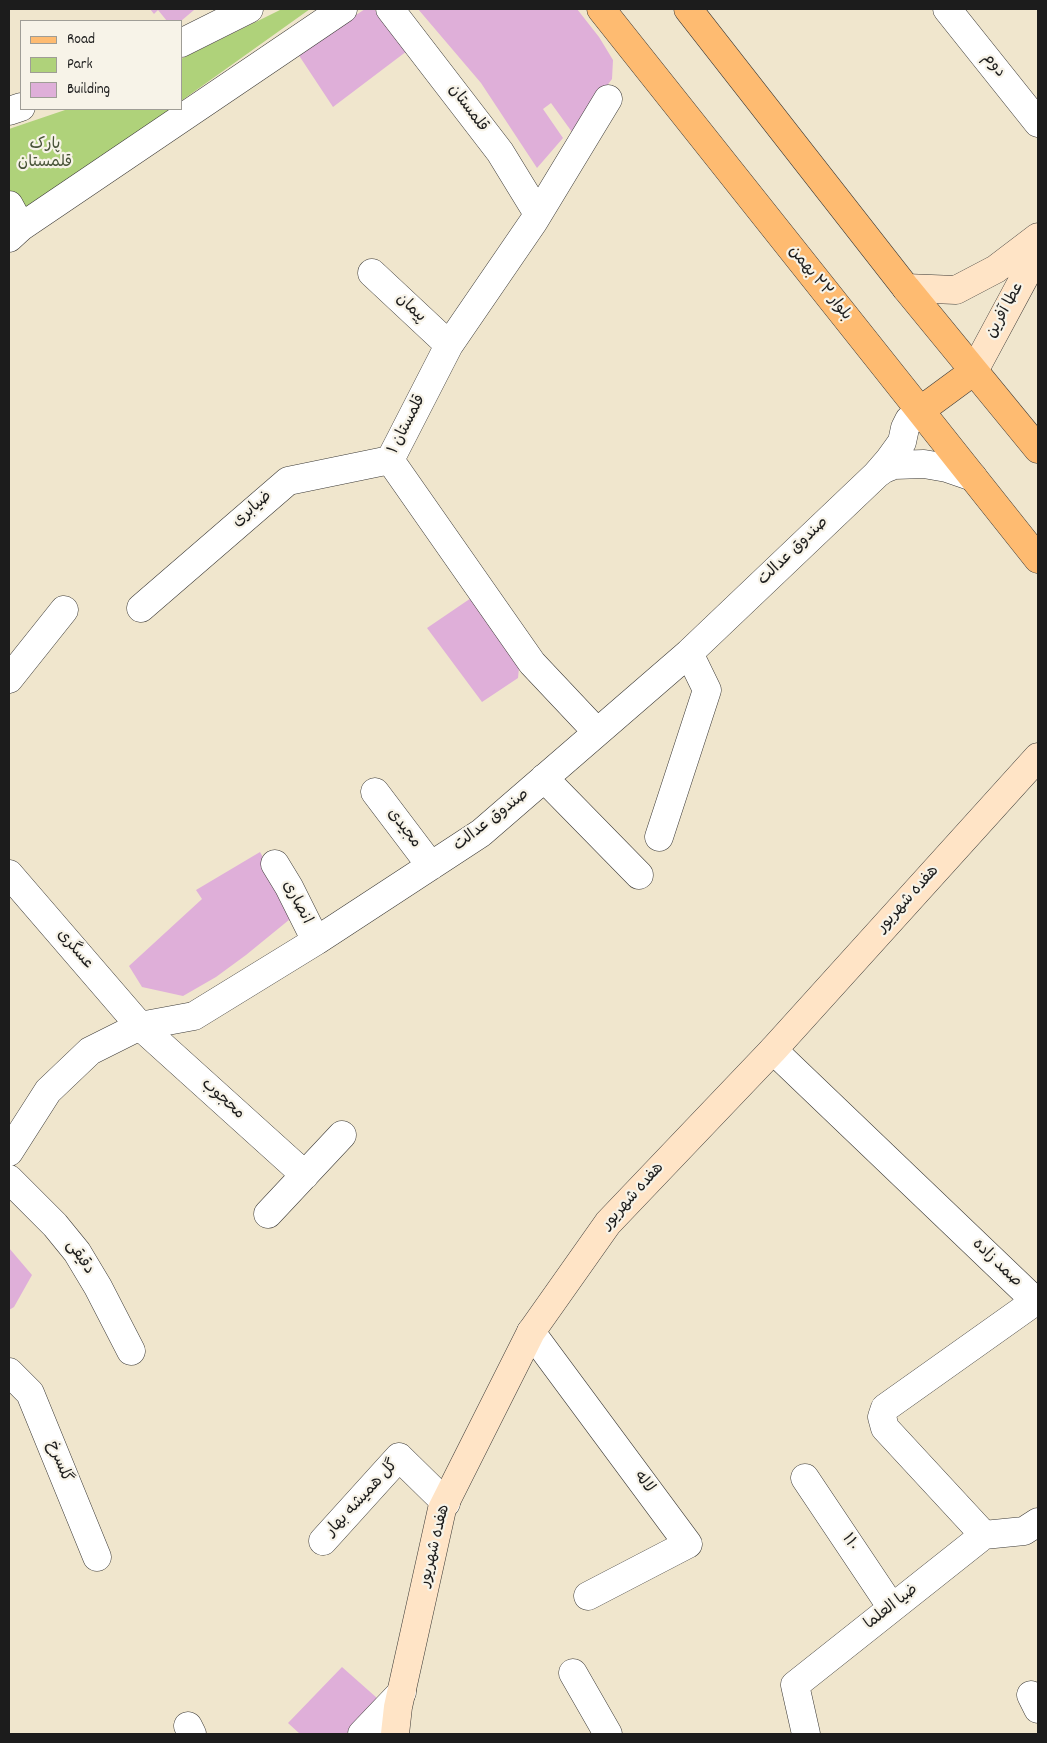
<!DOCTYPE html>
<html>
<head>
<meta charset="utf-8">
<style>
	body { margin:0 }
	#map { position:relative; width:1047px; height:1743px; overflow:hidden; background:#f0e6cd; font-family:Dekko,sans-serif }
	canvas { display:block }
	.frame { position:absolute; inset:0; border:10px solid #1c1c1c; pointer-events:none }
	.legend { position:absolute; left:20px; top:20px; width:162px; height:90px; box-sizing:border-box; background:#f7f3e8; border:1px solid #9f9d96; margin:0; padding:6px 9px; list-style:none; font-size:15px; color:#1c1c1c }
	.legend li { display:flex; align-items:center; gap:10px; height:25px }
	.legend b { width:25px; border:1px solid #9f9d96 }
</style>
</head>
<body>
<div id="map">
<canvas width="1047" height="1743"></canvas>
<div class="frame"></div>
<ul class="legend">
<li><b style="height:6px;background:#febb71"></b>Road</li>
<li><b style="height:14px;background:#afd27a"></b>Park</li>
<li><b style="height:14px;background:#dfafd9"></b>Building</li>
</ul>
</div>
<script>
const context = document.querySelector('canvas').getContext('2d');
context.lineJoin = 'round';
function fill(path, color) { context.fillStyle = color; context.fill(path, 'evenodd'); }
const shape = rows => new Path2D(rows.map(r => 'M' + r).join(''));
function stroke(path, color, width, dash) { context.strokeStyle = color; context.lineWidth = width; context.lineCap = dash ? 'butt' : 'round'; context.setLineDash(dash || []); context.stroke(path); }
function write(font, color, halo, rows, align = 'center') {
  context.font = font + ' Dekko,"Playpen Sans Arabic",sans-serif'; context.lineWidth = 4.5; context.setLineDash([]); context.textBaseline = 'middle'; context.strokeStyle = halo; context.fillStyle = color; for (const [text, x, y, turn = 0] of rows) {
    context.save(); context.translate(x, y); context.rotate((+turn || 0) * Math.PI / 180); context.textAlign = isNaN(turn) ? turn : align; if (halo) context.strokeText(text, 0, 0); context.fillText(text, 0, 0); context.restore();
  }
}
fill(shape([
	[282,9,310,9,181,101,181,59],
	[68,109,171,109,37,205,9,227,9,129]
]), '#afd27a');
fill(shape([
	[150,9,193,9,194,10,181,21,167,21,158,10,154,14],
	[365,9,374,9,407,51,333,107,298,54],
	[418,9,577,9,599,37,613,60,612,79,572,132,551,103,543,109,563,138,537,168,481,83],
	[477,594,520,658,518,678,482,702,427,628],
	[260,852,295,915,246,955,216,977,183,996,142,987,129,966,202,899,196,890],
	[9,1248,32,1275,14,1307,9,1310],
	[342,1667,377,1698,346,1734,300,1734,288,1723]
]), '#dfafd9');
const street = shape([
	[390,9,500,152,538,214],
	[947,9,1038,123],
	[181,43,249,9],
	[9,111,21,107],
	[9,205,21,227],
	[9,238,21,227,343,9],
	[372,273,449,345],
	[390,460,449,345,534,221,608,99],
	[390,460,532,663,597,732],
	[877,474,884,469,894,465,924,464,947,468,973,477],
	[141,608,288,481,390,460],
	[9,679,64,610],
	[544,778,639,875],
	[375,792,431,866],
	[659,837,707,690,689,653],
	[275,864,289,887,316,941],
	[9,874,140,1026,305,1175],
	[773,1050,1028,1294,1030,1305,885,1408,882,1417,885,1428,984,1535],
	[9,1152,48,1091,90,1051,140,1026,194,1016,316,941,481,833,689,653,876,475,889,460,902,442,905,428,909,420,921,410],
	[9,1179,55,1225,77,1252,98,1287,131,1351],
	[268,1214,342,1135],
	[531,1332,688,1544,588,1596],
	[9,1372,30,1393,97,1557],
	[805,1478,892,1608],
	[323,1541,399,1457,446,1503],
	[573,1673,608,1734],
	[1031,1695,1038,1709],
	[188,1726,192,1734],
	[362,1734,402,1692],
	[806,1734,795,1685,984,1535,1024,1531,1038,1522]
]);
const secondary = shape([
	[906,288,956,290,996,269,1038,237],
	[974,371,1038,252],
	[395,1734,398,1707,442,1509,531,1332,608,1223,773,1050,1038,757]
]);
const primary = shape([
	[601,9,1038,559],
	[688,9,906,288,1038,449],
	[921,410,974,371]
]);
stroke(street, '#3c3a37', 29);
stroke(secondary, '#3c3a37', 29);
stroke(primary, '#3c3a37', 29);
stroke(street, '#fff', 28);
stroke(secondary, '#ffe4c6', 28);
stroke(primary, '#febb71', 28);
write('16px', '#1c1c1c', '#f7f3e8', [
	["دوم",993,66,51],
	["قلمستان",467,109,53],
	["بلوار ۲۲ بهمن",819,284,51],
	["پیمان",410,309,43],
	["عطا آفرین",1006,311,-61],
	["قلمستان ۱",408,425,-63],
	["ضیابری",253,510,-41],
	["صندوق عدالت",794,552,-44],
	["صندوق عدالت",492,821,-38],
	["مجیدی",403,829,53],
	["هفده شهریور",909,900,-48],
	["انصاری",296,903,62],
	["عسگری",74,950,49],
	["محجوب",222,1100,42],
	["هفده شهریور",634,1197,-48],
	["دقیقی",79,1258,56],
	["صمد زاده",996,1264,44],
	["گلسرخ",58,1462,68],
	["لاله",643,1483,53],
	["گل همیشه بهار",363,1499,-47],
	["۱۱۰",849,1543,56],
	["هفده شهریور",436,1546,-76],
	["ضیا العلما",892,1608,-38]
]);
write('16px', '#485338', '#f7f3e8', [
	["پارک",45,146],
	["قلمستان",45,164]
]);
</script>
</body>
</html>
